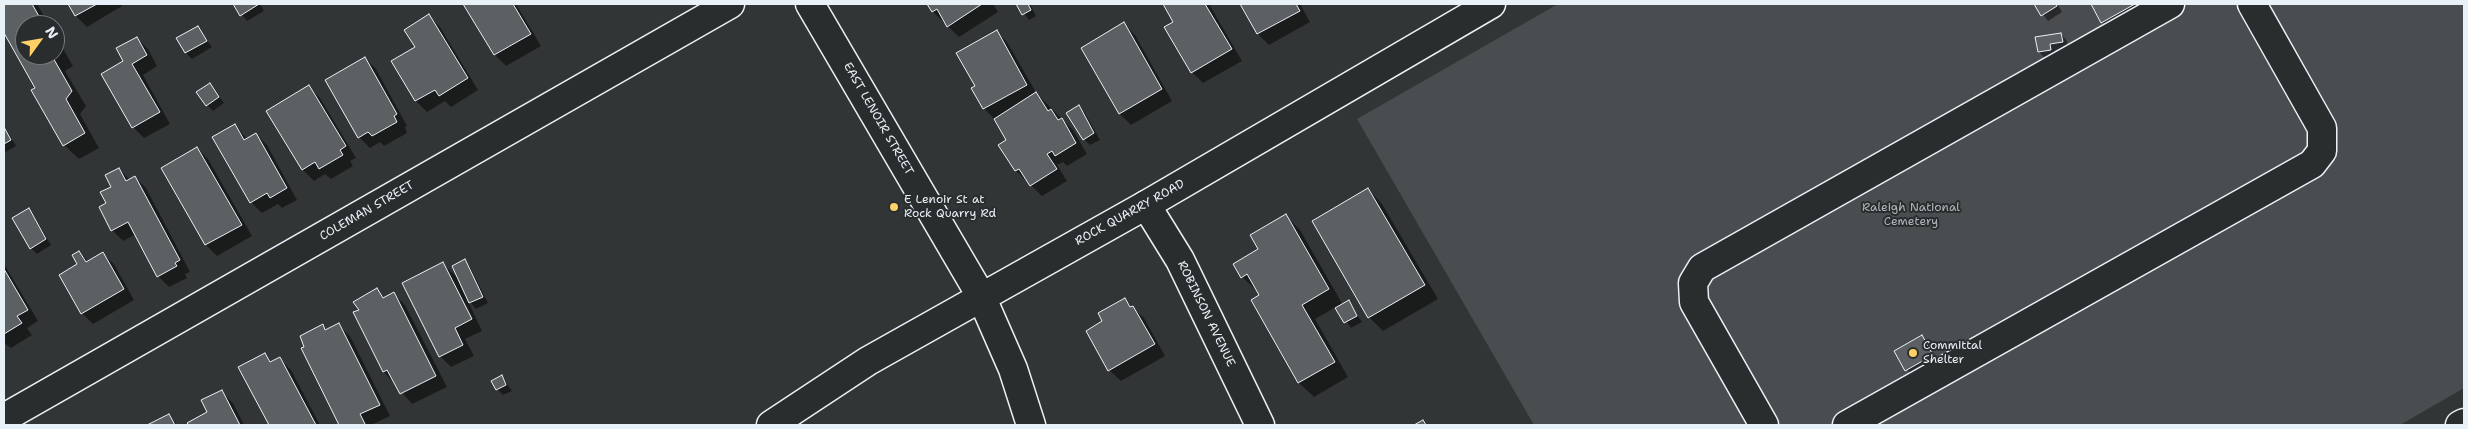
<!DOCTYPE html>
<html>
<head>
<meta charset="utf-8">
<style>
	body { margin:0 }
	#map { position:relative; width:2468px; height:429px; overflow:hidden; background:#323536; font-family:"Shantell Sans",sans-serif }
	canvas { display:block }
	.frame { position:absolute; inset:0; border:5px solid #e8f1f8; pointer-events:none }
	.north { position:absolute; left:15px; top:15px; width:50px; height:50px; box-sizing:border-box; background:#2a2d2e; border:1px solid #767b7f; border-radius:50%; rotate:58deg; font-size:14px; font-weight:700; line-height:20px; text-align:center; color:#e8f1f8 }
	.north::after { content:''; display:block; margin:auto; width:18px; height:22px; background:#ffd166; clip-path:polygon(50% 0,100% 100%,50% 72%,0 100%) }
</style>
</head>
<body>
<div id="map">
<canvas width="2468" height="429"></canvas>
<div class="frame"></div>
<div class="north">N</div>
</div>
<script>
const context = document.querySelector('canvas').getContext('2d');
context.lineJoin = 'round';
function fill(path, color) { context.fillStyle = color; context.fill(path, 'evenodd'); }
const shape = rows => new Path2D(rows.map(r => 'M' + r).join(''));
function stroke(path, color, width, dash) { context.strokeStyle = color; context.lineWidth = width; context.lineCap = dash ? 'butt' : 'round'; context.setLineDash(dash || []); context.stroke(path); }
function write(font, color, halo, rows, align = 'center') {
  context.font = font + ' "Shantell Sans",sans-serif'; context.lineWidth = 4; context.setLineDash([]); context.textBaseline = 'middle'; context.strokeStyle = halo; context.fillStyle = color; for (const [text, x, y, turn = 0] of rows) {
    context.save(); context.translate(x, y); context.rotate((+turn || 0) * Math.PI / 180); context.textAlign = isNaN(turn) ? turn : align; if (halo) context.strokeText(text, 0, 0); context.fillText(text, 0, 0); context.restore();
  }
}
fill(shape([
	[1558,4,2464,4,2464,388,2400,425,1534,425,1357,119]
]), '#494d4f');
fill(shape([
	[4,4,37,4,49,25,25,25,25,55,55,55,55,35,73,66,65,71,86,106,80,114,99,148,79,159,64,145,37,88,4,30],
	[69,4,121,4,122,6,87,27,76,16],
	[234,4,260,4,264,11,247,21],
	[465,4,516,4,541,46,506,66,495,55],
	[928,4,993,4,998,12,959,37,933,12],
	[1018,4,1030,4,1036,16,1029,20],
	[1164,4,1209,4,1242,61,1203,83,1192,72,1175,22],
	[1242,4,1300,4,1310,22,1269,45,1258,34],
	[2036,4,2057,4,2062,12,2048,21],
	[2092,4,2182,4,2113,33,2102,22],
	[429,16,440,27,478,90,451,107,445,101,427,112,416,101,393,62,417,47],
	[1124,24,1135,35,1172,101,1131,125,1120,114,1082,48],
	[197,27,212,47,192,59,186,53],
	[996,31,1007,42,1037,94,1073,130,1087,154,1067,166,1063,162,1057,165,1067,181,1042,196,1016,171,1008,140,995,120,984,108,976,87],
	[2061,34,2067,41,2068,48,2055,50,2056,56,2045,58,2039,52],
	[137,38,148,49,157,66,143,75,170,124,144,138,133,127,125,61],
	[365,58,376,69,407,126,405,127,407,133,384,146,380,142,370,148,359,137],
	[210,85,224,103,213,111,207,105],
	[309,87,320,98,356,158,350,161,353,166,331,179,325,174,314,181,303,170,268,111],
	[1079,107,1085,113,1100,140,1090,145,1084,139],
	[235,125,247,139,256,134,267,145,297,200,282,208,278,204,262,213,251,202],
	[4,126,16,146,4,153],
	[197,148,208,159,252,236,217,256,206,245,163,168],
	[119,169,130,180,135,177,146,188,190,272,185,274,187,278,169,287,158,276,136,234,123,241,112,230,108,203],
	[1368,189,1382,204,1438,299,1383,331,1369,317],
	[28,210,34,216,51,245,37,254,31,248],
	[1286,216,1300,230,1343,305,1348,302,1362,322,1351,328,1336,307,1315,319,1348,377,1314,397,1299,383,1253,300,1260,296,1257,291,1242,277,1234,264,1260,249],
	[79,252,88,261,102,253,114,264,134,300,93,324,82,313],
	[464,261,470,267,488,303,476,309,467,299,482,331,465,339,474,356,451,367,440,356,443,264,459,279],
	[4,264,38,321,27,328,32,335,11,348,4,343],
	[377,290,385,298,394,294,405,305,447,387,412,404,384,372,355,313,361,310],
	[1125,300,1144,318,1165,356,1121,381,1109,370,1087,332,1104,322],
	[338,325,350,336,390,416,371,425,340,425,302,349,323,326,327,330],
	[1921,337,1938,362,1912,376,1896,352],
	[265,355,273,363,280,359,291,370,320,425,270,425,240,368],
	[502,377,512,391,503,395,497,389],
	[221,391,233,403,244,425,190,425,189,423,209,413],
	[169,416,178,425,150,425]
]), '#0007');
const building = shape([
	[4,4,32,4,44,25,25,25,25,55,53,55,52,56,72,91,66,99,85,133,63,146,31,90,35,88,4,33,4,4],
	[68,4,97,4,75,16,68,4],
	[233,4,259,4,240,16,233,4],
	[463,4,513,4,531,34,494,55,463,4],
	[927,4,982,4,947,27,937,9,932,12,927,4],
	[1016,4,1028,4,1031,10,1022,15,1016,4],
	[1163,4,1205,4,1232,49,1191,73,1164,27,1173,22,1163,4],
	[1240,4,1296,4,1300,11,1257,34,1240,4],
	[2034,4,2056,4,2057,6,2041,16,2034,4],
	[2091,4,2135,4,2101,23,2091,4],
	[429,14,468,78,439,96,435,90,415,101,391,61,415,47,404,30,429,14],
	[1124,22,1162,89,1119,114,1081,48,1124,22],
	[198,26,207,41,185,53,176,38,198,26],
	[997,30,1027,85,983,109,971,88,975,86,956,53,997,30],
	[2061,33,2063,42,2050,44,2051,50,2038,52,2035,37,2061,33],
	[137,37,147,55,132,64,160,112,132,128,101,74,123,61,116,48,137,37],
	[365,57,397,114,394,116,397,122,372,136,368,132,358,138,325,80,365,57],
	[210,83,219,97,206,106,196,92,210,83],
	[309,85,346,146,340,150,343,155,319,169,315,162,302,170,266,111,309,85],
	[1036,92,1048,111,1051,109,1058,120,1062,118,1076,143,1055,156,1052,151,1047,154,1057,169,1030,186,1019,169,1015,171,998,145,1006,140,994,119,1036,92],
	[1079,105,1094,133,1083,140,1066,113,1079,105],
	[235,124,244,140,256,133,287,188,270,198,267,193,250,203,212,137,235,124],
	[4,127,11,140,4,144,4,127],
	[197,147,242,225,205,245,161,168,197,147],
	[119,168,126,181,135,176,180,260,175,263,177,266,157,277,128,222,111,231,99,207,106,203,100,192,111,187,105,175,119,168],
	[1368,188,1425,285,1368,318,1312,221,1368,188],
	[29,208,46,239,30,249,12,218,29,208],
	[1286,214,1329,289,1302,305,1335,362,1298,383,1251,300,1259,295,1247,274,1241,278,1233,264,1258,249,1250,235,1286,214],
	[79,251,86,262,103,252,124,289,81,314,59,275,77,264,72,255,79,251],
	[465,259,483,297,469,303,452,266,465,259],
	[443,262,472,319,455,328,463,345,439,357,402,283,443,262],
	[4,269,28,310,17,316,22,323,4,334,4,269],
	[377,288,383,298,394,292,436,376,400,394,387,370,383,372,353,312,359,310,353,302,377,288],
	[1125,298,1130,307,1133,306,1155,344,1108,371,1086,331,1102,321,1098,313,1125,298],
	[1349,300,1357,316,1344,323,1335,308,1349,300],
	[339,323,380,405,360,414,365,424,364,425,339,425,301,348,304,347,300,336,323,324,325,330,339,323],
	[1922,335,1933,355,1905,371,1894,351,1922,335],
	[265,353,270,362,280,357,316,425,269,425,238,367,265,353],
	[502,375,506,385,496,390,491,381,502,375],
	[222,390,240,425,189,425,187,423,207,412,201,400,222,390],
	[169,414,175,425,147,425,169,414],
	[1423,420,1426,425,1414,425,1423,420]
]);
fill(building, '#5c6063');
stroke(building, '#e8f1f8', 1);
const street = shape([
	[1146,205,1180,260,1260,425],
	[981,296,1013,369,1031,425],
	[4,418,730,4],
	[1764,425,1694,302,1693,283,1702,268,2170,4],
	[1847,425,2312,164,2322,151,2322,128,2252,4],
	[2460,425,2464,423]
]);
const secondary = shape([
	[810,4,981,296],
	[771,425,868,361,1146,205,1491,4]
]);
stroke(street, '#e8f1f8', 31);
stroke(secondary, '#e8f1f8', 31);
stroke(street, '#2a2d2e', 28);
stroke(secondary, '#2a2d2e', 28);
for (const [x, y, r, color] of [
	[894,207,5,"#ffd166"],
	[1913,353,5,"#ffd166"]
]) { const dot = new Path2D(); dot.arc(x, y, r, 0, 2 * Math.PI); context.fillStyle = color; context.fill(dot); stroke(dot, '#2a2d2e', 2); }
write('12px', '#e8f1f8', '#2a2d2e', [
	["EAST LENOIR STREET",878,119,60],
	["COLEMAN STREET",367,211,-30],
	["ROCK QUARRY ROAD",1130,213,-29],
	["ROBINSON AVENUE",1206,314,64]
]);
write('12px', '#e8f1f8', '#2a2d2e', [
	["E Lenoir St at",904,200],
	["Rock Quarry Rd",904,214],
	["Committal",1923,346],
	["Shelter",1923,360]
], 'left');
write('12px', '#b0b8bd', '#2a2d2e', [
	["Raleigh National",1911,208],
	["Cemetery",1911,222]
]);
</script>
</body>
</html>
